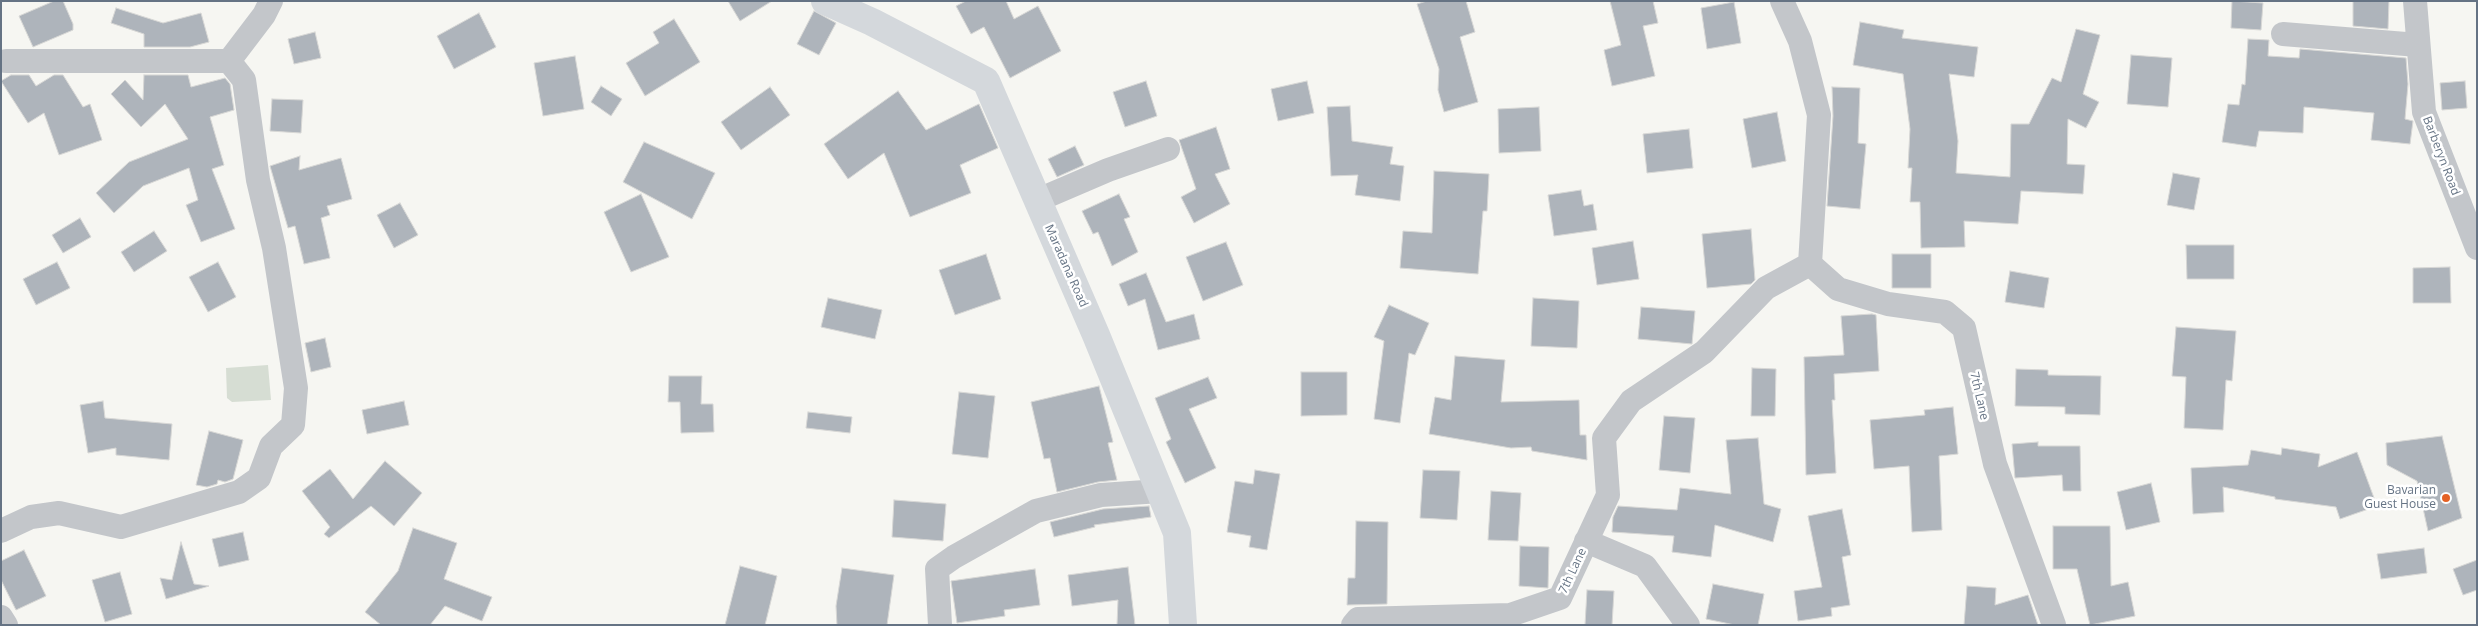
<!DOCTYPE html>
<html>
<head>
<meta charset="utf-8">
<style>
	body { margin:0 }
	#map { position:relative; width:2478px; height:626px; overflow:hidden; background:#f6f6f2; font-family:"Open Sans",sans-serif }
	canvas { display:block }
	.frame { position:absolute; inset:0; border:2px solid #657384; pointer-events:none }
</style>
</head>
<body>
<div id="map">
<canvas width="2478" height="626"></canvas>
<div class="frame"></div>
</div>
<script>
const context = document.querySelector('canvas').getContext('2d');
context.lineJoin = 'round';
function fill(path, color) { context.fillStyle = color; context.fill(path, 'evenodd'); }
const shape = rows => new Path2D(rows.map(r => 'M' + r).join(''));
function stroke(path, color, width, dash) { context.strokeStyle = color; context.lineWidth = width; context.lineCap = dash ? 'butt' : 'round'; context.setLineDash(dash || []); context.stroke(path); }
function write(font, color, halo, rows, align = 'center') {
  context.font = font + ' "Open Sans",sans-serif'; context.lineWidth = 5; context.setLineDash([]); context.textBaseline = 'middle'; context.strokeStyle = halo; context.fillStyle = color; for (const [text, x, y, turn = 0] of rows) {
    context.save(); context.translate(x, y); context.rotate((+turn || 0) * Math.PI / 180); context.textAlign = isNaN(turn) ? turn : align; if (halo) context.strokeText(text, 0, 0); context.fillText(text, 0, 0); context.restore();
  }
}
fill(shape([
	[268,365,271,400,232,402,227,398,226,368]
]), '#d6ddd3');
const building = shape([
	[54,1,63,1,73,24,73,30,33,47,19,16,54,1],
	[728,1,772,1,740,21,728,1],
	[966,1,1006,1,1014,19,1038,6,1061,51,1010,78,984,27,971,34,956,6,966,1],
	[1427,1,1466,1,1475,32,1460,37,1478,102,1444,112,1438,90,1439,69,1417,4,1427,1],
	[1610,1,1653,1,1658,23,1643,26,1655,76,1612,86,1604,50,1621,45,1610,1],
	[2232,1,2263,3,2261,30,2231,28,2232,1],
	[2353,1,2389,1,2388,29,2353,26,2353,1],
	[1734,2,1741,43,1707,49,1701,8,1734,2],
	[116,8,163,23,201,13,209,42,190,47,144,47,144,34,111,23,116,8],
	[814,11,836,23,819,55,797,44,814,11],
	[479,13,496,47,454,69,437,36,479,13],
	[674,19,700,62,645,96,626,63,659,43,653,32,674,19],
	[1860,22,1904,30,1902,38,1978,47,1974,77,1949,74,1958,141,1956,173,2010,177,2011,124,2029,124,2052,78,2061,82,2076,29,2100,35,2083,94,2099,102,2086,128,2068,119,2067,164,2085,165,2083,194,2021,191,2018,224,1964,221,1965,247,1921,248,1920,202,1910,202,1912,168,1908,168,1910,129,1903,74,1853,65,1860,22],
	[315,32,321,58,294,64,288,39,315,32],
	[2248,39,2269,40,2268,56,2299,58,2300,49,2406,58,2408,84,2405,119,2413,121,2410,144,2371,140,2374,113,2304,107,2303,133,2259,131,2256,147,2222,142,2228,104,2239,105,2242,84,2245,85,2248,39],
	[2131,55,2172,58,2168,107,2127,104,2131,55],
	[575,56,584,109,543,116,534,63,575,56],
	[11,75,29,75,36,86,54,75,63,75,83,107,90,104,102,140,59,155,44,113,28,123,1,81,11,75],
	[144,75,188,75,191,87,225,78,230,84,234,110,210,117,224,165,212,169,235,229,201,242,186,205,198,200,189,168,143,186,114,213,96,193,129,162,188,139,165,104,141,127,111,94,125,80,143,100,144,75],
	[1146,81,1157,116,1125,127,1113,92,1146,81],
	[1307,81,1314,113,1278,121,1271,89,1307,81],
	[2465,81,2467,108,2442,110,2440,83,2465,81],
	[601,86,622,99,611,116,591,102,601,86],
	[770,87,790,115,741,150,721,122,770,87],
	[1832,87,1860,88,1858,143,1866,144,1860,209,1827,206,1833,116,1832,87],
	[898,91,926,130,979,104,998,148,960,165,971,193,910,217,884,153,848,179,824,144,898,91],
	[272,99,303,100,301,133,270,131,272,99],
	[1350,106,1352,141,1393,147,1390,164,1404,166,1400,201,1355,195,1358,175,1331,176,1327,107,1350,106],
	[1539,107,1541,151,1499,153,1498,109,1539,107],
	[1777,112,1786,161,1752,168,1743,119,1777,112],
	[1216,127,1230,169,1215,174,1230,204,1194,223,1181,197,1196,189,1179,140,1216,127],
	[1689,129,1693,168,1647,173,1643,134,1689,129],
	[644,142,715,173,692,219,623,182,644,142],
	[1075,146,1084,165,1057,177,1048,159,1075,146],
	[300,156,299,170,341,158,352,199,327,206,330,215,321,218,330,258,304,264,295,226,288,228,270,166,300,156],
	[1434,171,1489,174,1487,211,1483,211,1478,274,1400,268,1403,231,1432,233,1434,171],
	[2173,173,2200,178,2194,210,2167,205,2173,173],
	[1581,190,1584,206,1593,204,1597,230,1554,236,1548,195,1581,190],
	[641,194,669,257,631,272,604,212,641,194],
	[1119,194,1130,217,1124,219,1138,252,1112,266,1098,232,1093,234,1082,211,1119,194],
	[400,203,418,235,394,248,377,215,400,203],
	[80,218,91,237,63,253,52,235,80,218],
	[1751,229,1755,280,1751,284,1707,288,1702,234,1751,229],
	[154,231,167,251,134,272,121,252,154,231],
	[1633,241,1639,279,1597,285,1592,248,1633,241],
	[1226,242,1243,285,1203,301,1186,257,1226,242],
	[2186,245,2234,245,2234,279,2187,279,2186,245],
	[986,254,1001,299,955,315,939,270,986,254],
	[1892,254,1931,254,1931,288,1892,288,1892,254],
	[57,262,70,288,36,305,23,279,57,262],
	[218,262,236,297,208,312,189,277,218,262],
	[2450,267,2451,303,2413,303,2413,268,2450,267],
	[2010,271,2049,278,2044,308,2005,302,2010,271],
	[1146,273,1166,322,1194,314,1200,339,1158,350,1145,299,1128,306,1119,284,1146,273],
	[828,298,882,310,875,339,821,327,828,298],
	[1533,298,1579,301,1577,348,1531,346,1533,298],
	[1389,305,1429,323,1415,355,1409,353,1400,423,1374,419,1384,341,1374,337,1389,305],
	[1641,307,1695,311,1692,344,1638,339,1641,307],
	[1872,314,1876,315,1879,371,1834,374,1835,400,1832,400,1836,473,1806,475,1804,357,1844,355,1841,316,1872,314],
	[2176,327,2236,331,2232,381,2226,380,2223,430,2184,428,2186,377,2172,376,2176,327],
	[325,338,331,367,311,372,305,343,325,338],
	[1455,356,1505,360,1501,402,1579,400,1580,435,1586,435,1587,460,1532,451,1531,447,1511,448,1429,434,1435,397,1451,400,1455,356],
	[1752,368,1776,369,1775,416,1751,416,1752,368],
	[2016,369,2048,370,2048,375,2101,376,2100,415,2065,414,2065,407,2015,406,2016,369],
	[1301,372,1347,372,1347,415,1301,416,1301,372],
	[669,376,702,376,701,404,713,404,714,432,681,433,680,402,668,402,669,376],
	[1208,377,1217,398,1189,409,1216,468,1185,483,1166,442,1171,439,1155,398,1208,377],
	[1099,386,1113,442,1108,443,1117,480,1098,482,1057,492,1050,458,1044,459,1031,402,1099,386],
	[959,392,995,396,988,458,952,454,959,392],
	[103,401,105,418,172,424,169,460,116,455,116,448,88,453,80,405,103,401],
	[404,401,409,425,367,434,362,410,404,401],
	[1953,407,1958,454,1939,456,1942,530,1912,532,1909,466,1874,469,1870,420,1925,415,1924,410,1953,407],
	[808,412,852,417,850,433,806,428,808,412],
	[1664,416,1695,418,1690,473,1659,470,1664,416],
	[209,431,243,440,233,479,225,482,218,480,217,484,207,487,196,485,209,431],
	[2442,436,2462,518,2428,531,2417,481,2387,465,2386,443,2442,436],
	[1758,438,1764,504,1781,509,1773,542,1715,525,1711,557,1672,552,1674,536,1612,532,1613,517,1618,506,1677,510,1680,488,1731,494,1726,440,1758,438],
	[2038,442,2038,446,2080,446,2081,491,2063,491,2062,475,2015,478,2012,444,2038,442],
	[2282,448,2320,454,2318,467,2357,452,2377,506,2340,519,2336,507,2275,499,2275,497,2223,487,2224,512,2193,514,2191,468,2248,465,2251,450,2281,455,2282,448],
	[385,461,422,493,394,526,371,506,329,538,324,534,330,527,302,491,330,469,353,499,385,461],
	[1255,470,1280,474,1267,550,1249,547,1251,536,1227,532,1235,481,1253,484,1255,470],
	[1423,470,1460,471,1457,520,1420,518,1423,470],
	[2151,483,2160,522,2126,530,2117,492,2151,483],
	[1491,491,1521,493,1518,541,1488,540,1491,491],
	[894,500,946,504,943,541,892,537,894,500],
	[1149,506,1151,517,1094,525,1095,527,1054,537,1050,522,1103,509,1149,506],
	[1842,509,1851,555,1842,557,1850,605,1831,608,1832,616,1798,621,1794,591,1822,587,1808,516,1842,509],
	[1356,521,1388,522,1387,604,1347,605,1348,578,1355,578,1356,521],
	[2053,526,2110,526,2111,586,2128,582,2135,616,2090,625,2077,569,2053,569,2053,526],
	[413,528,457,543,444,579,492,597,482,621,445,606,430,625,381,625,365,612,398,571,413,528],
	[243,532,249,560,219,567,212,539,243,532],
	[181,542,194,584,209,586,166,599,160,578,172,580,181,542],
	[1520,546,1549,547,1548,588,1519,586,1520,546],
	[2424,548,2427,573,2381,579,2377,554,2424,548],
	[24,550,46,596,16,610,1,580,1,561,24,550],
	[2477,560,2477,590,2463,595,2453,569,2477,560],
	[740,566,777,576,765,625,725,625,740,566],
	[1128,567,1135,625,1117,625,1118,600,1072,606,1068,575,1128,567],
	[842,568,894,575,887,625,837,625,836,606,842,568],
	[1035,569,1040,605,1004,610,1005,616,957,623,951,581,1035,569],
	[120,572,132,614,105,622,92,580,120,572],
	[1713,584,1764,594,1758,625,1735,625,1706,619,1713,584],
	[1967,586,1996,588,1995,605,2028,595,2038,625,1964,625,1967,586],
	[1587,590,1614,591,1612,625,1585,625,1587,590]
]);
fill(building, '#aeb4bb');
stroke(building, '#d7d7d5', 1);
stroke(shape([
	[1782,1,1800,41,1819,115,1810,264,1838,289,1888,304,1945,312,1964,328,1995,464,2054,625],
	[2415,1,2424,112,2477,248],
	[2283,34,2418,45],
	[6,61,229,61],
	[1038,200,1108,170,1168,149],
	[1,531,31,517,59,513,121,527,239,492,259,478,271,446,293,425,296,388,274,248,258,180,244,80,229,61,264,15,271,1],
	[1586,541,1645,566,1688,625],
	[1,617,6,625],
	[940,625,937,569,954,557,1036,511,1101,495,1160,491],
	[1353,625,1358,619,1510,615,1560,598,1608,495,1604,438,1631,401,1704,352,1766,288,1810,264]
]), '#c3c6ca', 24);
stroke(shape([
	[825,1,872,22,986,81,1096,335,1177,533,1183,625]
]), '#d4d8dc', 28);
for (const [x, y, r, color] of [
	[2446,498,5,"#e46124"]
]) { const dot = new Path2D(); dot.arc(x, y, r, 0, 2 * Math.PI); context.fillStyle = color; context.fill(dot); stroke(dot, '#fff', 2); }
write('12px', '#657384', '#fff', [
	["Barberyn Road",2441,156,69],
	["Maradana Road",1066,266,66],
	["7th Lane",1979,396,77],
	["7th Lane",1573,571,-65]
]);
write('12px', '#657384', '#fff', [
	["Bavarian",2436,491],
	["Guest House",2436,505]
], 'right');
</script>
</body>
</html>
